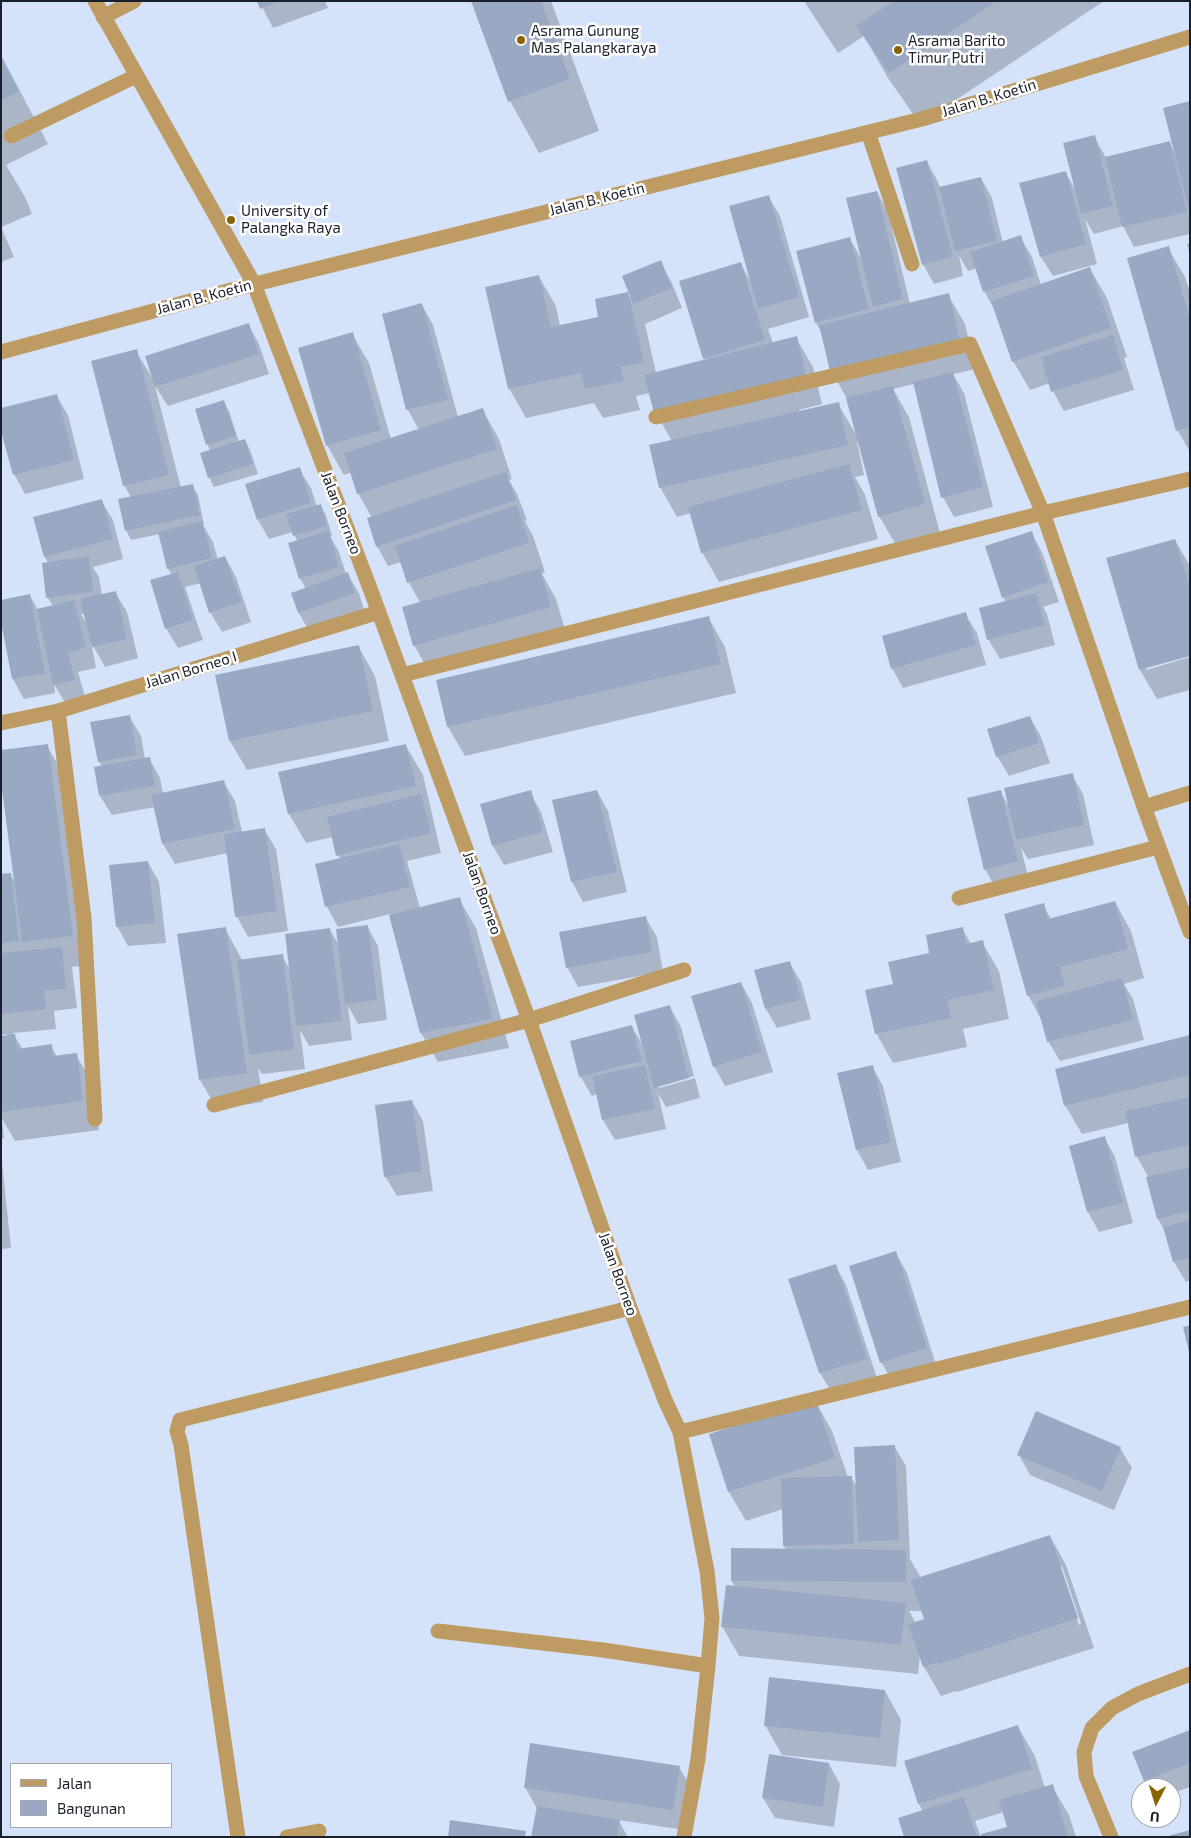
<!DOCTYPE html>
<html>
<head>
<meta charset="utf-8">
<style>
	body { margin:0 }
	#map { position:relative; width:1191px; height:1838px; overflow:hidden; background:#d5e3fa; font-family:"Exo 2",sans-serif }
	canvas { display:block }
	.frame { position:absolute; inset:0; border:2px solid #1a202b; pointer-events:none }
	.legend { position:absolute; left:10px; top:1763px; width:162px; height:65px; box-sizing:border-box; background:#fff; border:1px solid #a3a6aa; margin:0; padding:6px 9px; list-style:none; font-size:15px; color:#1a202b }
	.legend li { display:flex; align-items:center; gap:10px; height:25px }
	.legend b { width:25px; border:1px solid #a3a6aa }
	.north { position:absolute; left:1131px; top:1778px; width:50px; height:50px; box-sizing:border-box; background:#fff; border:1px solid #a3a6aa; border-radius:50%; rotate:185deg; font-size:14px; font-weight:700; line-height:20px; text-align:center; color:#1a202b }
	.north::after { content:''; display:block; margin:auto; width:18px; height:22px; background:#8b6303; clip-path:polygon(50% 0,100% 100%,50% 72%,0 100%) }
</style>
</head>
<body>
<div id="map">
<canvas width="1191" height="1838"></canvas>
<div class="frame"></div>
<ul class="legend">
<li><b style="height:6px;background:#bd9b62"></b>Jalan</li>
<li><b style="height:14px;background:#99a9c4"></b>Bangunan</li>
</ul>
<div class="north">U</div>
</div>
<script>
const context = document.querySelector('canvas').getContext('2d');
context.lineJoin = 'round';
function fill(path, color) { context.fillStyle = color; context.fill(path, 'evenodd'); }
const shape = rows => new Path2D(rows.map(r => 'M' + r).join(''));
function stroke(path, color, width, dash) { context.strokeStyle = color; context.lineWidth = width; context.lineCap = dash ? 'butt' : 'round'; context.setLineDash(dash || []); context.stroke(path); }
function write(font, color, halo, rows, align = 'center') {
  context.font = font + ' "Exo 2",sans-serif'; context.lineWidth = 5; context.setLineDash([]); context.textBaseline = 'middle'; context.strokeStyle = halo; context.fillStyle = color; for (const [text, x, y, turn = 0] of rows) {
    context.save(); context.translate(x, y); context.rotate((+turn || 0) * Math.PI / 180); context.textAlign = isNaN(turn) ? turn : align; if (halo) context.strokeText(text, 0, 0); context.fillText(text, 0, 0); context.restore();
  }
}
fill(shape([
	[259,1,325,1,328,8,273,28],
	[472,1,551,1,599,131,539,153,510,101],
	[804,1,1104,1,920,124,888,78,864,36,838,53],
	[1,55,48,144,6,165,25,197,32,214,1,227],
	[1190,103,1190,234,1134,247,1123,226,1094,234,1085,219,1097,264,1053,276,1041,257,1021,184,1065,172,1075,189,1094,136,1106,158,1169,143,1175,153],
	[927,162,938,182,940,188,981,178,992,198,1003,243,1020,237,1032,257,1041,285,1090,269,1107,298,1127,357,1124,358,1134,390,1064,411,1053,391,1050,383,1030,390,1013,361,996,312,984,291,977,268,968,271,959,255,963,276,934,284,923,264],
	[877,192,888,212,910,304,948,295,965,324,976,369,953,374,964,393,993,507,954,517,943,497,914,384,893,389,909,417,940,533,896,545,879,516,859,442,857,442,864,475,855,477,865,495,878,539,719,582,702,552,691,513,677,517,660,487,672,441,655,412,650,393,636,396,640,410,603,418,594,403,526,418,509,388,539,277,556,306,560,326,600,318,627,293,630,298,632,297,660,262,671,281,682,308,645,324,656,373,705,360,680,282,740,263,750,280,768,196,780,216,809,317,768,329,773,343,796,338,813,367,822,404,799,410,799,412,838,404,857,436,848,400,831,371,822,333,816,323,850,239,862,260],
	[1,227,14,257,1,262],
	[1190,243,1190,256,1187,244],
	[1168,248,1185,277,1190,292,1190,452,1178,431,1128,259],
	[422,305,433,325,458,417,482,409,499,439,512,479,509,480,517,494,527,520,525,521,533,536,545,572,542,574,556,599,567,636,431,675,414,645,421,604,409,583,401,562,388,566,377,546,372,518,358,493,352,472,344,475,327,445,352,334,369,363,391,439,419,430,408,410],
	[248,324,259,344,269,374,168,406,155,386,181,488,192,485,198,495,204,525,203,525,213,542,218,560,225,557,236,577,251,622,222,632,210,612,201,583,185,587,203,640,178,648,166,628,172,575,168,569,160,534,131,540,126,530,131,498,125,486,92,362,136,351,153,379],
	[56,395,68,415,84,479,25,494,14,474],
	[223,401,229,411,239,442,245,440,250,450,258,474,214,487,209,477,210,451,196,410],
	[299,469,311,488,317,507,320,505,326,515,332,536,330,536,339,552,346,574,347,574,359,593,365,613,310,633,299,613,292,594,306,589,300,578,298,542,293,532,269,539,258,520],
	[101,500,113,520,123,559,93,567,99,577,102,595,115,592,127,612,138,658,105,667,91,642,96,668,78,672,86,700,66,704,54,684,55,693,24,699,13,679,30,596,38,610,53,606,48,598,48,563,45,557],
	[81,614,85,614,88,626],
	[1031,532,1042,552,1059,602,1043,607,1047,614,1055,645,1000,659,988,639,1006,602,1003,597],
	[1175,540,1190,566,1190,655,1146,667,1146,670,1190,657,1190,690,1157,699,1140,670,1108,559],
	[965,614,977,633,986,665,903,688,892,668],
	[708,617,725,647,736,693,465,756,448,727,438,681],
	[358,646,375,676,389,741,247,770,230,741],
	[129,716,141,736,145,759,149,758,160,778,163,794,223,781,235,801,242,832,264,829,276,849,288,931,248,937,237,917,228,853,175,864,163,844,155,807,112,815,100,796,102,767,99,762],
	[1030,717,1041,737,1050,763,1009,776,997,756],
	[47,746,64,775,89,965,72,967,77,1008,54,1011,56,1029,13,1033,23,1050,51,1046,57,1057,76,1055,93,1084,99,1130,15,1141,2,1119,4,1138,1,1138,1,1037,7,1036,7,1034,1,1035,1,875,10,874,16,884],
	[406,746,423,775,441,853,407,861,420,908,459,899,476,928,509,1048,438,1062,421,1033,390,914,338,927,327,907,317,865,340,859,333,837,306,843,289,814,280,773],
	[1072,775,1083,794,1094,845,1028,859,1021,848,1029,881,996,889,985,869,1000,791,1008,805],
	[597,791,608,811,627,892,583,902,572,882,553,801],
	[530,792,541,812,553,852,504,865,493,846],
	[148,862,159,882,166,943,128,946,117,926],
	[1115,902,1131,931,1144,978,1124,984,1133,999,1144,1040,1060,1061,1048,1041,1043,1023,1028,995,1043,905,1051,919],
	[645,917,657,937,663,972,578,987,567,967],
	[367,926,378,946,387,1020,358,1024,348,1006,352,1040,309,1046,300,1030,305,1069,262,1074,258,1068,263,1102,217,1109,200,1080,225,928,242,960,282,956,291,971,330,930,340,947],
	[962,928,971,944,982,942,999,971,1009,1019,963,1029,967,1047,893,1063,876,1033,895,985],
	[789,962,801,982,811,1019,777,1028,766,1009],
	[741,983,752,1003,773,1072,725,1086,714,1066],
	[670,1007,681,1027,694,1076,659,1085,659,1088,695,1078,700,1098,666,1107,658,1093,666,1129,615,1140,603,1120,597,1094,592,1096,580,1076,632,1027,644,1047],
	[1190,1037,1190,1280,1186,1282,1174,1262,1166,1233,1158,1219,1149,1178,1137,1157,1129,1123,1082,1134,1065,1105],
	[872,1066,883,1086,901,1162,868,1170,857,1150,839,1074],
	[412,1101,423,1121,433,1191,397,1196,385,1176],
	[1104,1137,1115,1157,1133,1223,1099,1232,1088,1212,1070,1146],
	[1,1153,11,1248,1,1249],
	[896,1253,907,1273,937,1368,893,1382,881,1362],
	[835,1265,846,1285,877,1378,832,1393,820,1373,790,1280],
	[815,1401,832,1431,848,1477,851,1477,857,1487,894,1446,906,1466,910,1559,921,1578,1050,1536,1066,1565,1094,1648,957,1692,956,1691,941,1696,924,1667,920,1655,918,1674,739,1656,722,1626,735,1587,732,1581,787,1550,784,1546,783,1509,746,1521,729,1492,710,1435],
	[1059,1566,1062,1566,1081,1624,1079,1625],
	[909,1611,923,1611,926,1620,916,1623],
	[1120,1448,1132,1468,1114,1510,1030,1475,1019,1455],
	[885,1691,901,1720,896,1767,782,1755,765,1725],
	[1018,1727,1035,1756,1045,1788,1052,1786,1069,1815,1076,1837,984,1837,1008,1827,1004,1812,975,1821,981,1837,906,1837,923,1812,919,1804,905,1762],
	[1190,1731,1190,1787,1171,1794,1171,1788,1149,1788,1145,1780],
	[829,1764,840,1784,834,1827,775,1818,763,1798],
	[679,1767,691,1787,684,1830,618,1820,628,1837,533,1837,538,1808,536,1807,525,1787]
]), '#0003');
fill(shape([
	[257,1,280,1,260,9],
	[471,1,541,1,570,79,508,102],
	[894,1,997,1,889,73,856,26],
	[1,57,19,91,1,101],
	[1190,101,1190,211,1189,211,1163,108],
	[1095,135,1113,206,1081,214,1063,143],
	[1170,141,1187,212,1122,227,1105,157],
	[927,160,953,256,922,265,896,168],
	[1066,171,1086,244,1040,257,1019,183],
	[981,177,997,241,955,251,939,187],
	[877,191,903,299,873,307,846,198],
	[769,195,799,297,758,309,729,206],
	[1021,235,1034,276,983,292,970,252],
	[850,237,869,309,815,323,796,251],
	[1169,246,1190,319,1190,427,1176,431,1127,258],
	[661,260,672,288,633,304,622,276],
	[741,262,765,340,703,359,679,281],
	[1090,267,1111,328,1012,362,991,301],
	[539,275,551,327,598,317,595,299,628,292,644,362,620,367,624,381,585,389,581,373,508,389,485,287],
	[949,293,960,339,830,371,819,325],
	[422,303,448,400,406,410,382,314],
	[249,323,259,354,155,387,145,356],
	[353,332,381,430,326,446,298,348],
	[1113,335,1123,370,1051,392,1041,357],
	[797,336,806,375,654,413,644,375],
	[137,349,169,475,123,486,91,361],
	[953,372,983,487,941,498,913,382],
	[893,386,925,504,878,517,846,398],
	[57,394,74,460,13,475,1,431,1,408],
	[224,400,236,436,206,445,195,409],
	[839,402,848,445,659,488,649,445],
	[483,408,497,449,357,494,344,453],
	[245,439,253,464,208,478,200,453],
	[849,464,862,510,701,553,688,507],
	[300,467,311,503,257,520,245,484],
	[506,472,516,500,376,547,367,518],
	[193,484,200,515,125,531,118,499],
	[102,499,113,539,44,557,33,517],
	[321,504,327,526,293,536,286,514],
	[517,505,529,543,407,583,395,546],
	[202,521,212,558,167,569,158,532],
	[329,531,339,567,299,579,288,543],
	[1032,531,1048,582,1002,598,985,546],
	[1175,539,1190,588,1190,656,1139,670,1106,558],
	[89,556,93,592,46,598,42,563],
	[225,556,241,602,209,613,194,566],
	[540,568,551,607,413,646,402,607],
	[178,572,193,620,165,629,150,580],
	[348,572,355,593,298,613,291,593],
	[116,591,127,639,92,647,80,599],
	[1036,593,1045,625,987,640,979,608],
	[30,594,45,674,12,679,1,622,1,600],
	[74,600,86,648,68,652,75,680,53,685,37,609],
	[966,612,976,645,891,669,882,636],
	[709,616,721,664,447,727,436,680],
	[359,645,373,711,229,741,215,675],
	[130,715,137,755,98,762,90,722],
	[1030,716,1039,743,996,757,987,729],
	[48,744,73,936,22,942,1,782,1,750],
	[406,744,416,786,288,814,278,772],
	[150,757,155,786,99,796,94,767],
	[1073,773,1084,825,1016,840,1004,788],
	[224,780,235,829,162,844,151,795],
	[531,790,543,832,492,846,480,804],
	[597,790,617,872,571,882,552,800],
	[1001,790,1018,861,984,870,967,798],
	[421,794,431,833,336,856,327,817],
	[265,828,277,911,235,917,224,834],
	[399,844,410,887,325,907,315,864],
	[148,861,155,923,116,927,109,865],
	[11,873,19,941,1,943,1,874],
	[460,897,493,1019,420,1033,389,915],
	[1115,901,1128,949,1060,967,1065,986,1027,996,1004,914,1044,903,1048,919],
	[646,916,652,952,566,968,559,932],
	[368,925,377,1000,345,1004,336,929],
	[226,927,247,1073,199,1080,177,934],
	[963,927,966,944,983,940,994,990,947,1000,951,1018,875,1034,865,990,893,984,888,962,929,953,926,935],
	[330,928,342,1021,296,1026,285,934],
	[62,947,66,989,44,991,46,1009,1,1014,1,953],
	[283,954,294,1049,249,1055,237,960],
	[790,961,801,1000,765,1009,754,970],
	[1122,978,1133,1020,1047,1042,1036,1001],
	[741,982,762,1052,713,1067,691,996],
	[670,1005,689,1078,654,1088,634,1015],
	[632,1025,642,1061,579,1077,570,1041],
	[15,1034,17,1049,52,1044,53,1056,77,1053,83,1101,1,1112,1,1036],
	[1190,1035,1190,1075,1064,1106,1055,1069],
	[645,1065,655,1109,602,1120,592,1076],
	[873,1065,891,1142,856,1150,837,1073],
	[1190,1097,1190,1145,1135,1157,1125,1111],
	[412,1100,422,1171,384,1177,375,1105],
	[1105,1136,1123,1203,1087,1212,1069,1146],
	[1190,1167,1190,1211,1157,1219,1146,1177],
	[1190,1220,1190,1258,1173,1262,1163,1227],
	[896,1251,927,1348,880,1363,849,1266],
	[836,1264,867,1359,819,1373,788,1279],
	[1190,1325,1190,1352,1189,1352,1183,1327],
	[816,1400,835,1458,728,1492,709,1434],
	[1036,1411,1121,1447,1102,1491,1017,1455],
	[895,1445,899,1540,858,1542,854,1447],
	[852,1476,854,1544,783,1546,781,1478],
	[1050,1535,1078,1618,939,1664,939,1662,923,1667,908,1624,924,1619,911,1580],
	[731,1548,906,1550,906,1582,731,1581],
	[726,1585,906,1603,901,1645,721,1627],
	[769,1677,885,1690,880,1738,764,1726],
	[1018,1725,1032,1769,918,1804,904,1761],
	[1190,1730,1190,1763,1144,1781,1132,1752],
	[530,1743,680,1766,673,1810,524,1788],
	[769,1754,829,1763,823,1807,762,1798],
	[1053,1784,1068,1837,982,1837,981,1834,1007,1827,999,1800],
	[964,1797,977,1837,904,1837,898,1818],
	[537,1806,620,1820,617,1837,531,1837],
	[450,1820,526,1831,525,1837,448,1837],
	[1190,1830,1190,1837,1168,1837,1168,1836]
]), '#99a9c4');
stroke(shape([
	[95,1,254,284,371,591,529,1020,630,1308,665,1400,680,1432,707,1571,712,1618,708,1666,698,1759,684,1837],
	[103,17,134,1],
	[868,132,912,264],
	[11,136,136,76],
	[1,352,235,289,922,119,1190,37],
	[656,417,970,344,1043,513,1144,807,1190,932],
	[402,675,1043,513,1190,479],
	[58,711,84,918,95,1119],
	[1,723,58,711,379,612],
	[1144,807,1190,793],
	[959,898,1158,847],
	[214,1105,529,1020,684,970],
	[680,1432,1190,1307],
	[438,1631,603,1650,708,1666],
	[238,1837,181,1445,177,1431,180,1420,630,1308],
	[287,1837,319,1831],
	[1111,1837,1086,1776,1084,1752,1092,1728,1112,1708,1138,1694,1190,1674]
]), '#bd9b62', 15);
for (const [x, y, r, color] of [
	[521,40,5,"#8b6303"],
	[898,50,5,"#8b6303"],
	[231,220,5,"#8b6303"]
]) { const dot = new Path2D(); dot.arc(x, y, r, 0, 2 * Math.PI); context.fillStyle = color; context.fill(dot); stroke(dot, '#fff', 2); }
write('15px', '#1a202b', '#fff', [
	["Asrama Gunung",531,31],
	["Mas Palangkaraya",531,48],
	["Asrama Barito",908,41],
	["Timur Putri",908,58],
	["University of",241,211],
	["Palangka Raya",241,228]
], 'left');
write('15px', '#1a202b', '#fff', [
	["Jalan B. Koetin",989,98,-17],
	["Jalan B. Koetin",597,199,-14],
	["Jalan B. Koetin",204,297,-15],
	["Jalan Borneo",341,513,69],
	["Jalan Borneo I",191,670,-17],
	["Jalan Borneo",482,893,70],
	["Jalan Borneo",618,1274,70]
]);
</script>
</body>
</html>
